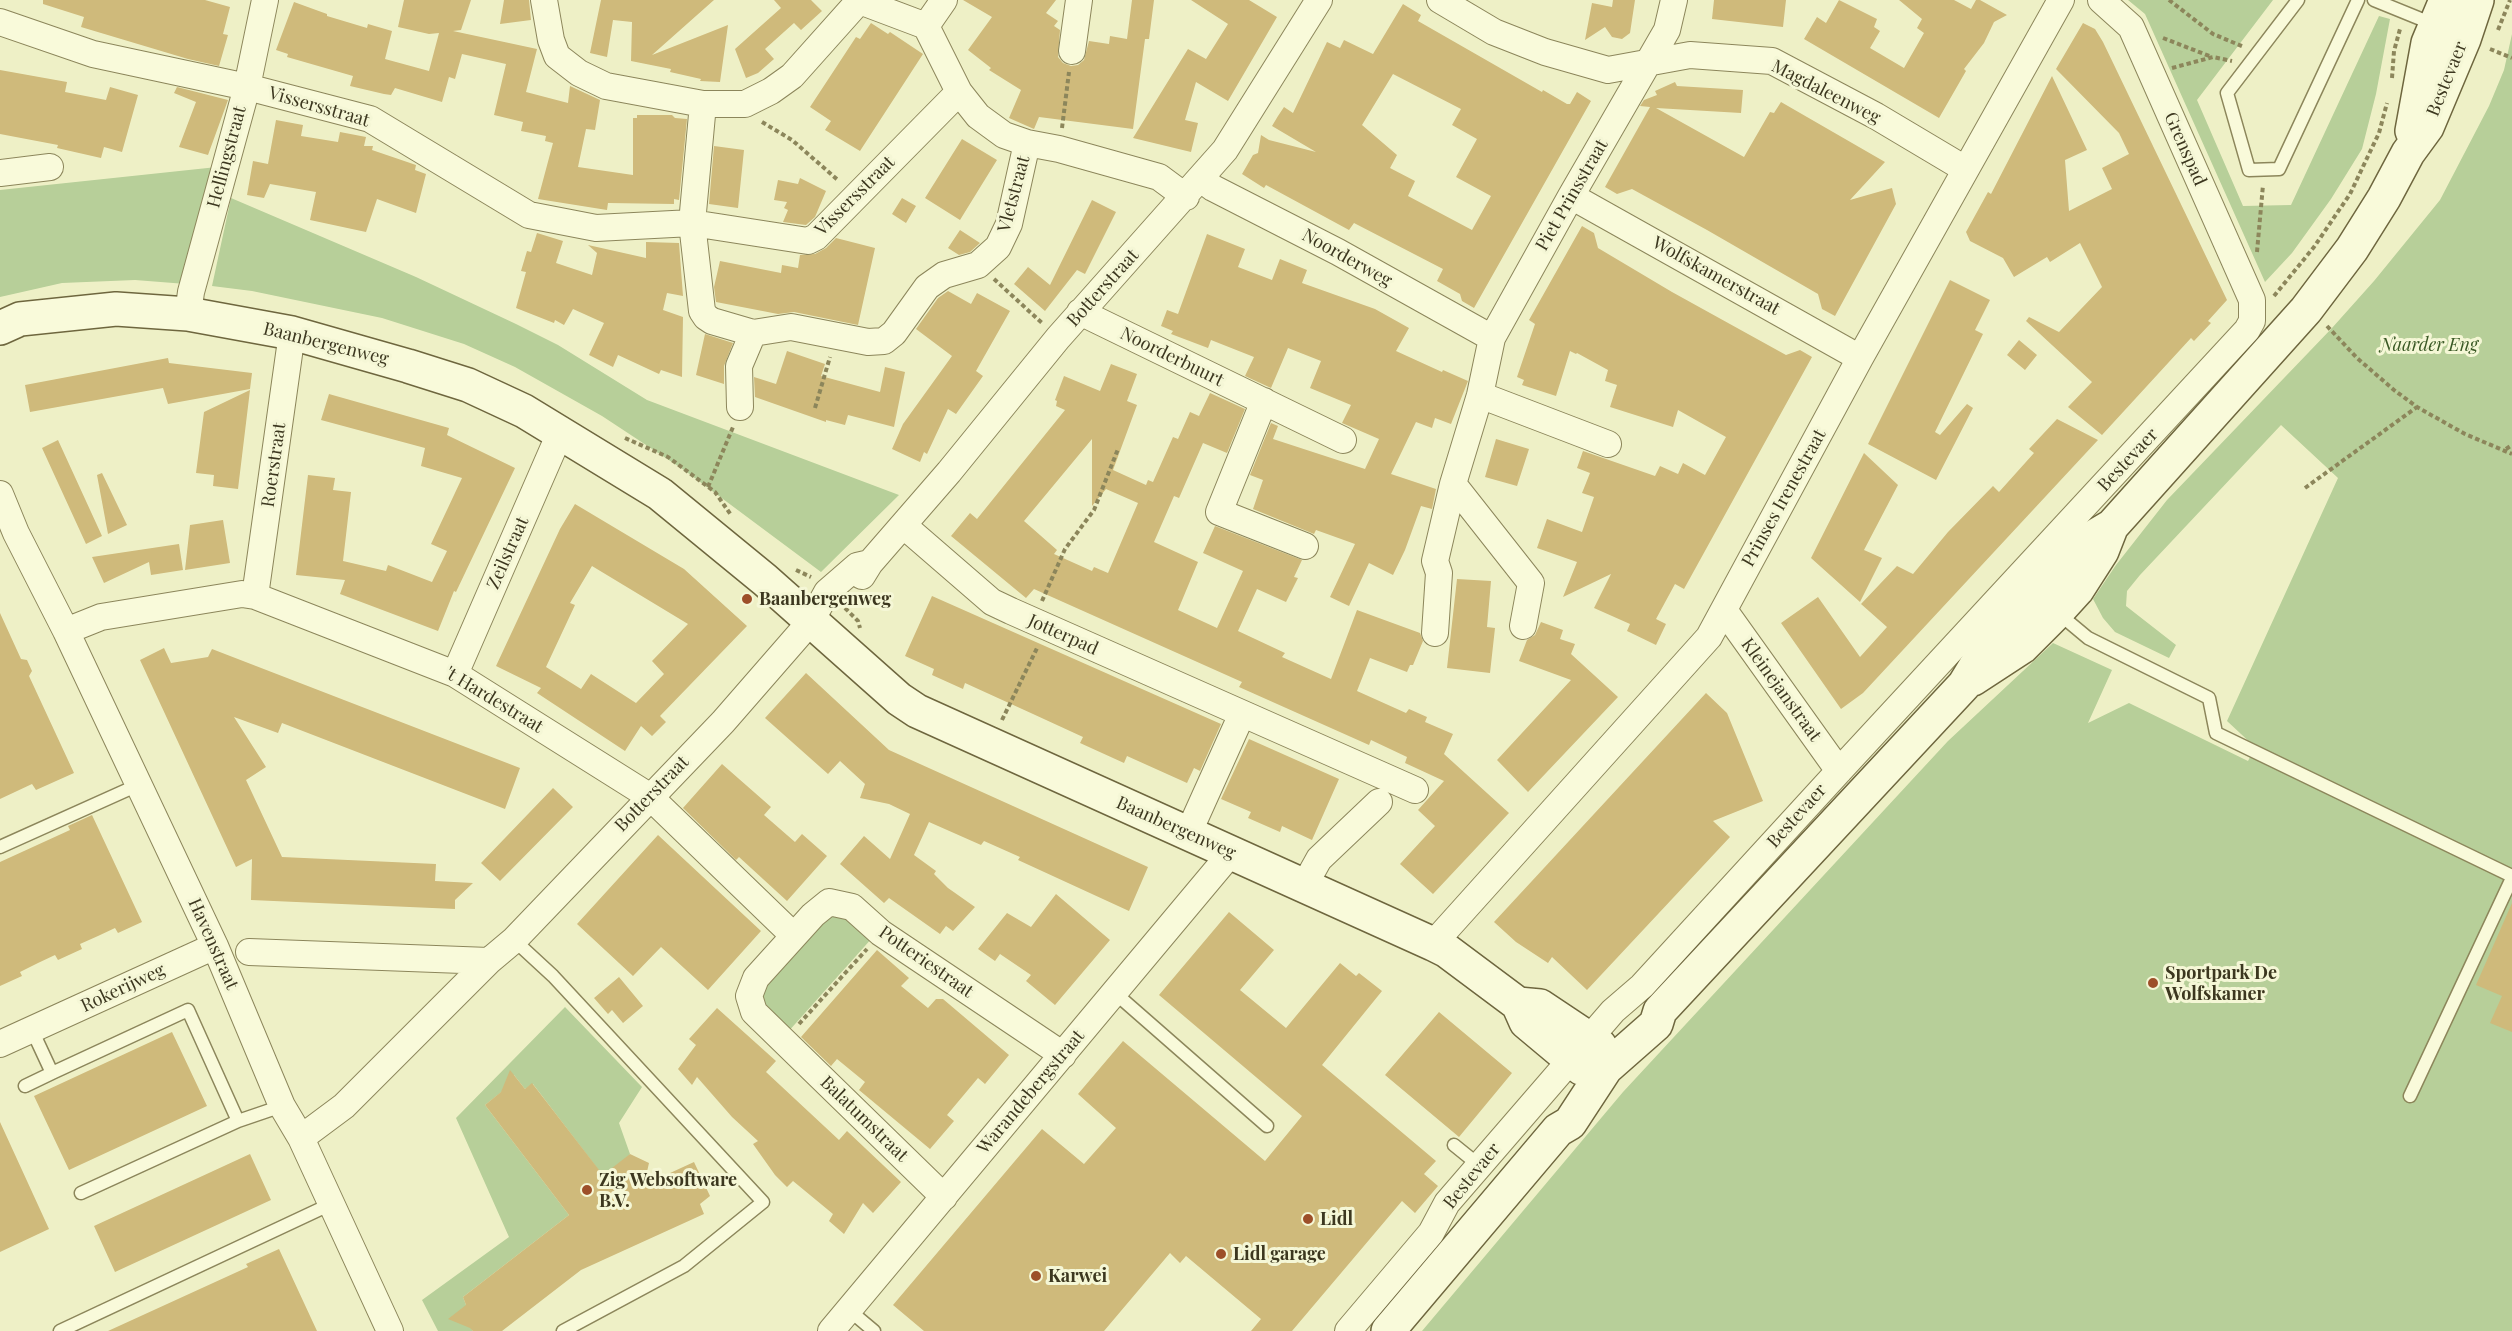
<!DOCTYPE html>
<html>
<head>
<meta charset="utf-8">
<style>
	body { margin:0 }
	canvas { display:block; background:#eef0c6 }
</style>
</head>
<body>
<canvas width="2512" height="1331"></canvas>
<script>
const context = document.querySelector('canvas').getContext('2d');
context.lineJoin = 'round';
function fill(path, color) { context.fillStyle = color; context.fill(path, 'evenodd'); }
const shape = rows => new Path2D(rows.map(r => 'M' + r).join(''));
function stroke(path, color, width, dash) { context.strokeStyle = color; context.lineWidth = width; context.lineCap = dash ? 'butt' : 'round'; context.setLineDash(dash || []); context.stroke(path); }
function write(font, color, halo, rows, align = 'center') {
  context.font = font + ' "Playfair Display",serif'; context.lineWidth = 6; context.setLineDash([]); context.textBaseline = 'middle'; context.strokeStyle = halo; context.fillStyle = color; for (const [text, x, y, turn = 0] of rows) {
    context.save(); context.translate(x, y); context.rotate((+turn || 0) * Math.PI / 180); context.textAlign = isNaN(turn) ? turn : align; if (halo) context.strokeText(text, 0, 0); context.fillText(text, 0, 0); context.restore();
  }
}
fill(shape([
	[2128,0,2273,0,2197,100,2243,206,2291,205,2379,16,2390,19,2376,94,2362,149,2331,199,2292,253,2265,282,2145,14],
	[2512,34,2512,1331,1422,1331,1623,1092,1948,741,2053,643,2112,670,2088,723,2129,703,2248,761,2255,747,2227,721,2338,478,2281,425,2140,575,2127,591,2126,606,2176,645,2169,658,2115,632,2103,618,2093,599,2116,565,2167,500,2332,328,2374,281,2440,200,2489,106,2504,70],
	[217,167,186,284,135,280,62,283,0,297,0,190],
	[231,198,416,277,516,324,558,345,647,400,899,495,821,572,684,470,602,416,515,367,464,344,382,318,252,291,212,286],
	[835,909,873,937,787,1033,760,1007,758,984],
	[565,1007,642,1087,619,1123,630,1154,607,1181,533,1084,525,1089,514,1075,508,1075,509,1086,485,1105,569,1215,463,1297,466,1305,465,1320,473,1331,438,1331,422,1300,509,1237,456,1118]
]), '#b7cf99');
fill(shape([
	[43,0,205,0,230,7,223,34,228,35,219,66,188,59,81,27,84,17,43,4],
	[404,0,471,0,461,30,453,31,537,49,526,92,568,103,570,86,600,100,595,130,586,129,578,167,633,175,633,118,637,118,637,115,672,115,675,118,687,119,679,200,674,199,674,204,608,203,607,210,538,199,553,143,545,141,546,136,521,131,523,122,494,115,506,64,462,54,455,79,449,77,442,102,395,88,391,95,384,94,350,86,353,76,287,57,288,54,276,50,294,2,327,14,327,16,367,28,368,24,392,31,385,59,429,71,439,33,429,34,398,27],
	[504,0,529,0,531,20,500,24],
	[601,0,714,0,652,55,728,25,720,82,700,81,701,79,670,72,671,69,631,61,632,22,613,20,607,57,590,53],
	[774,0,811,0,822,11,801,30,794,23,765,49,774,59,758,73,746,78,735,49,781,8],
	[963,0,1056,0,1046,13,1058,21,1054,26,1060,30,1058,57,1063,63,1071,66,1078,65,1084,60,1089,41,1109,44,1110,36,1127,39,1132,0,1154,0,1149,39,1145,39,1133,129,1039,117,1034,129,1009,118,1021,90,989,70,991,68,968,50,992,17],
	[1191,0,1249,0,1277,17,1228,101,1196,82,1185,120,1198,123,1191,152,1133,138,1188,49,1206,59,1228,24],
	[1613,0,1635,0,1630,33,1622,39,1612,37,1605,27,1585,40,1592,3,1612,7],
	[1714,0,1786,0,1783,27,1712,19],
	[1839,0,1877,19,1874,27,1880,31,1870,48,1904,68,1924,33,1917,28,1922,19,1899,0,1954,0,1971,9,1976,0,1980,0,2007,15,1994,22,1984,43,1964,69,1966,71,1939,118,1804,39,1817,17,1826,23],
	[1403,4,1421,15,1418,21,1542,92,1543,90,1567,104,1570,104,1577,92,1591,101,1474,308,1462,301,1460,294,1437,281,1443,269,1354,223,1349,230,1266,185,1264,188,1242,174,1253,155,1258,153,1261,135,1269,140,1316,152,1272,126,1278,116,1284,107,1293,113,1327,42,1340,48,1344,40,1373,54],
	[1393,74,1461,109,1452,125,1477,139,1456,177,1491,196,1472,230,1408,196,1415,181,1390,168,1397,155,1362,125],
	[871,23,888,34,890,32,923,54,860,151,825,130,831,121,810,107,856,37,860,39],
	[2083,23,2095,29,2103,42,2227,300,2208,321,2211,323,2194,341,2191,338,2102,435,2068,407,2092,382,2026,321,2029,317,2059,332,2102,287,2080,243,2050,262,2047,257,2014,277,2003,258,1970,241,1966,232,1988,192,1991,194,2052,76,2087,150,2065,160,2069,211,2112,189,2102,168,2129,154,2119,133,2056,69],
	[0,70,67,82,65,92,106,100,110,87,138,95,122,152,104,147,101,158,57,148,58,145,0,134],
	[1675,82,1677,86,1743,90,1741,113,1656,108,1744,157,1770,112,1774,113,1781,102,1885,162,1850,200,1892,188,1896,204,1835,316,1822,309,1818,294,1707,230,1632,189,1617,194,1605,187,1650,107,1640,106,1644,100,1657,95,1655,91],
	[177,87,228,100,208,155,179,147,196,102,174,93],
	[276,120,303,125,301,136,338,142,340,132,366,137,364,146,373,146,372,150,416,165,415,170,426,174,416,213,377,199,366,232,310,220,316,192,270,184,264,198,247,195,253,161,268,164],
	[962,139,997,160,960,220,925,198],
	[714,146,744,150,738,208,709,204],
	[800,178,826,191,815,217,806,225,783,222,788,210,784,208,787,202,774,200,778,180,798,184],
	[902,198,916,206,906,223,892,214],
	[1092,200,1116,212,1085,274,1077,270,1045,311,1014,284,1028,267,1050,285],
	[1582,226,1594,233,1598,248,1672,292,1786,355,1800,350,1812,357,1684,589,1675,584,1656,619,1666,624,1656,645,1627,631,1630,624,1594,608,1611,574,1563,597,1577,562,1537,548,1547,519,1582,532,1594,497,1582,493,1590,473,1577,468,1583,451,1655,476,1660,466,1678,474,1683,463,1705,475,1726,437,1678,410,1673,427,1610,407,1617,385,1605,381,1608,370,1577,353,1576,354,1570,351,1556,396,1522,385,1524,380,1517,377,1535,324,1529,320],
	[960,230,980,243,970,252,959,255,948,248],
	[537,233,563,241,556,263,592,275,597,253,588,245,646,258,646,242,679,243,683,296,667,293,663,310,683,317,682,377,661,370,659,374,618,355,613,367,589,355,604,323,573,309,564,325,555,320,554,323,516,308,526,272,521,271,527,251,531,252],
	[1207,234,1245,249,1238,267,1272,280,1280,259,1307,270,1302,283,1375,309,1409,328,1396,351,1442,372,1443,370,1468,381,1451,424,1435,418,1432,428,1416,422,1391,474,1436,489,1432,509,1421,506,1405,550,1393,575,1369,563,1349,606,1330,597,1355,544,1316,530,1314,534,1253,509,1263,480,1250,475,1271,423,1278,426,1273,439,1365,469,1379,439,1342,423,1351,405,1310,388,1321,361,1288,348,1271,388,1245,376,1254,357,1211,340,1208,348,1171,334,1173,331,1161,326,1167,310,1178,314],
	[836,238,875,248,858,325,794,312,778,314,716,302,714,287,720,261,781,273,782,265,798,268,800,255,815,254,826,248],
	[1950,280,1990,300,1975,330,1983,334,1935,432,1940,435,1967,404,1973,408,1936,480,1868,444],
	[948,291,971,304,977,293,1010,311,976,371,983,376,956,414,948,409,927,454,924,452,920,462,892,449,903,424,952,356,916,329,938,298],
	[705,334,733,343,724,366,724,387,724,384,696,375],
	[2019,340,2037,355,2025,370,2007,355],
	[787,351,825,364,821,376,880,392,885,367,905,372,894,427,848,415,845,425,826,420,826,422,755,397,754,377,776,384],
	[168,358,169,363,252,373,250,389,168,404,163,388,30,412,25,385],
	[1111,364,1137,374,1127,401,1137,405,1113,470,1146,485,1148,480,1153,482,1173,437,1178,439,1190,412,1199,416,1210,393,1245,409,1227,453,1203,443,1179,498,1174,496,1154,542,1198,562,1178,610,1217,628,1243,571,1203,553,1215,526,1302,560,1294,577,1298,578,1286,602,1257,589,1238,631,1285,653,1282,657,1331,679,1357,610,1420,633,1423,641,1413,665,1410,665,1407,672,1370,658,1357,691,1406,713,1409,709,1427,717,1425,722,1453,734,1444,754,1509,813,1433,894,1400,864,1435,826,1418,810,1444,781,1405,763,1407,757,1371,740,1369,745,1239,687,1242,682,1034,589,1026,598,951,536,970,513,977,519,1065,410,1056,406,1057,401,1055,400,1064,376,1100,391],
	[1092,439,1092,506,1106,489,1138,503,1108,573,1094,567,1092,571,1054,554,1057,550,1024,521],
	[250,390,238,489,213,486,214,475,196,473,204,412],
	[329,394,449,428,447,435,515,468,456,592,454,591,438,631,340,594,345,580,296,575,308,475,335,478,333,490,351,492,343,561,386,571,388,565,432,582,447,551,431,544,462,478,421,466,425,448,321,420],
	[2057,419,2098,440,1863,693,1841,709,1781,623,1818,597,1860,657,1887,627,1861,604,1897,566,1913,574,1948,532,1993,486,1999,492,2034,453,2029,449],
	[1496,439,1529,449,1517,486,1485,477],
	[58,440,102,536,86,544,42,448],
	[1864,453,1898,485,1864,550,1882,558,1860,602,1811,558],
	[102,473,127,525,108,534,97,475],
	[575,504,684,569,747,626,660,716,666,722,652,736,641,726,625,751,537,693,541,688,496,666,560,529],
	[592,566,688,624,652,661,664,674,636,703,591,674,581,689,546,667,575,605,570,603],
	[223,520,230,563,185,570,190,525],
	[179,544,183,570,151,575,149,562,104,583,92,557],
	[1457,579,1491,581,1487,627,1495,628,1490,673,1447,668],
	[932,596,1221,724,1200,771,1194,768,1187,783,1127,756,1124,763,1080,743,1083,737,1033,714,965,683,963,689,932,675,934,669,905,656],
	[0,613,21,659,27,660,32,671,29,676,74,773,36,790,32,784,0,799],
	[1541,622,1563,630,1560,639,1575,644,1571,654,1618,697,1528,792,1497,760,1571,680,1519,661,1527,640,1535,635],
	[164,648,171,663,208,657,212,649,520,768,505,809,282,723,278,733,234,717,266,767,246,780,282,857,436,864,435,881,473,883,455,900,455,909,251,900,252,859,236,867,140,660],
	[806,673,889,750,1148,867,1129,911,1018,860,1020,857,984,841,981,845,929,822,914,855,936,871,934,874,948,888,975,907,953,931,946,926,940,934,889,898,884,903,840,864,864,836,890,859,910,814,889,804,860,798,865,784,840,761,828,774,765,718],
	[1706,693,1727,713,1763,801,1713,821,1730,837,1587,990,1552,957,1548,963,1516,942,1494,922],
	[1249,739,1339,779,1312,840,1282,826,1280,832,1248,818,1251,812,1221,799],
	[722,764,771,807,764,815,795,842,802,834,827,856,787,901,739,857,736,860,683,808],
	[553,788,573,807,500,881,481,863],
	[92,815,142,922,118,933,115,928,98,936,80,944,82,949,58,960,55,955,38,963,20,972,22,976,0,986,0,862,70,830,68,826],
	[658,835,761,931,708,990,661,947,633,976,577,924],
	[1056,894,1110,940,1055,1005,1026,981,1031,975,1000,954,995,961,978,949,1007,913,1031,927],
	[2512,903,2512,1032,2490,1023,2502,996,2476,985],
	[1229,912,1274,950,1240,990,1286,1028,1340,963,1356,976,1359,973,1382,991,1322,1065,1436,1161,1424,1174,1438,1186,1415,1213,1402,1201,1292,1331,1251,1331,1261,1319,1186,1256,1180,1263,1170,1253,1104,1331,924,1331,893,1305,1042,1129,1084,1164,1116,1128,1078,1094,1123,1041,1265,1161,1302,1116,1159,995],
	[877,950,909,978,901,986,928,1008,936,999,943,999,1009,1055,985,1084,978,1078,947,1115,954,1121,930,1149,859,1090,865,1082,837,1059,831,1066,801,1037],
	[619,977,643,1006,623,1023,612,1010,608,1014,594,998],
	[717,1008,776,1061,766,1072,839,1140,847,1131,901,1182,873,1213,863,1203,844,1234,829,1221,833,1214,793,1181,787,1187,775,1175,753,1144,758,1141,732,1117,697,1077,692,1085,678,1069,696,1045,689,1039],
	[1439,1012,1512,1073,1459,1137,1385,1075],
	[172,1032,207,1106,69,1170,34,1096],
	[510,1070,525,1089,532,1083,603,1175,630,1154,649,1163,644,1185,694,1162,710,1196,700,1204,704,1214,581,1270,502,1331,473,1331,470,1328,448,1319,466,1305,463,1297,569,1215,485,1105,501,1092],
	[0,1122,49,1229,0,1252],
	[250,1154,271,1200,115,1272,94,1226],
	[279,1249,317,1331,108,1331,248,1267,246,1264]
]), '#cfba7b');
const lane = shape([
	[2298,0,2227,93,2249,170,2279,169,2358,0],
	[2374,0,2433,24],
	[2058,613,2088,638,2209,698,2216,733,2512,876],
	[0,847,138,785],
	[514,940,553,976,763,1202,684,1266,563,1331],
	[1115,993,1267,1126],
	[32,1030,52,1073,188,1010,238,1121],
	[25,1086,52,1073],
	[2410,1096,2512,878],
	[1454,1145,1480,1166],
	[81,1193,238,1121,282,1106],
	[849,1310,874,1331],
	[60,1331,331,1204]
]);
const street = shape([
	[544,0,551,40,557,56,579,73,606,86,703,104,745,104,771,91,792,76,859,1],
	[857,0,926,26,959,92,978,116,1004,135,1027,143,1059,149,1159,177,1186,197],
	[1440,0,1494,32,1545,52,1608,70,1690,55,1772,61,1876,116,1965,169],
	[0,22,93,54,247,87,370,119,529,215,596,228,692,223,808,241,816,237,959,92],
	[926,26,944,0],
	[1072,51,1079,0],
	[703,104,692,223,702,311,706,317,712,321,753,333,791,327,868,342,884,341,894,333,927,287,944,275,978,265,998,247,1009,224,1027,143],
	[0,173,50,167],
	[1201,179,1213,188,1338,252,1492,338],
	[1571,196,1860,358],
	[1080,312,1343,440],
	[188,314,191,292,247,87,265,0],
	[1480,395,1608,444],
	[1264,401,1219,512,1305,546],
	[740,407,739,366,753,333],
	[0,494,16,533,66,631,215,946,282,1106,301,1138,390,1331],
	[903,525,992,602,1011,611,1415,790],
	[862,576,870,563,949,472,1058,338,1225,150,1319,0],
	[255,596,292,333],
	[1724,610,1839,771],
	[1523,626,1531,583,1453,484,1480,395,1492,338,1571,196,1667,30,1674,0],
	[66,631,101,617,242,594,255,596,455,674,649,796,794,936],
	[1435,633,1439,573,1435,561,1453,484],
	[455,674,560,433],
	[1188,834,1242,714],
	[1304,886,1319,859,1379,802],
	[1433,944,1709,637,1860,358,2061,0],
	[249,952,489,961],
	[0,1044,215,946],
	[301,1138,344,1106,489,961,514,940,723,722,811,621,827,592,857,566,870,563],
	[944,1197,754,1012,749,996,756,978,813,915,829,902,852,907,881,933,1063,1055],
	[831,1331,1231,853],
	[1348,1331,1431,1233,1447,1203,1613,1011,1642,986,1839,771,2247,330,2252,321,2252,300,2131,27,2101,0]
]);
const secondary = shape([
	[2412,131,2428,43,2446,0],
	[0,328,20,319,116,309,188,314,292,333,408,366,468,385,524,411,660,494,765,580,899,699,917,711,1433,944,1447,951,1518,1004,1526,1022,1581,1068,1606,1068],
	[1973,679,2022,647,2057,612,2077,590,2102,551,2111,528],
	[1518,1004,1540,1006,1600,1046,1606,1068],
	[1388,1331,1558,1130,1570,1123,1606,1068,1656,1024,1660,1011,1964,685,1989,644,2034,592,2062,562,2090,539,2112,526,2306,310,2352,249,2384,198,2408,153,2427,127,2464,39,2477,0]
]);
stroke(lane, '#8c865b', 15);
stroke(street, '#8c865b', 28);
stroke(secondary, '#6e663e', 36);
stroke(shape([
	[2169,0,2213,34,2244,47],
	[2498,30,2510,0],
	[2163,38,2212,57],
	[2490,49,2512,58],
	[2172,68,2213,57,2232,61],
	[2392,78,2394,51,2400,29],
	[762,122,792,140,839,181],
	[1062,128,1069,72],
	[2257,252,2263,185],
	[994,279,1042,323],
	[2274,296,2314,247,2350,194,2379,133,2387,103],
	[2327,326,2357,358,2394,390,2417,407,2465,434,2512,454],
	[815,408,830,357],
	[625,438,668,457,715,492,731,515],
	[2506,449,2512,445],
	[708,487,733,427],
	[2305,488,2417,407],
	[796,570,811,577],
	[1042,601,1065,549,1094,510,1118,449],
	[845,608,858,621,860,628],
	[1002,720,1038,646],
	[799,1024,867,949]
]), '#8c865b', 4, [4.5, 3]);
stroke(lane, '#f9fada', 12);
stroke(street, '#f9fada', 26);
stroke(secondary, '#f9fada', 33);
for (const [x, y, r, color] of [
	[747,599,6,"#9d4f29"],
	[2153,983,6,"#9d4f29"],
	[587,1190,6,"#9d4f29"],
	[1308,1219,6,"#9d4f29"],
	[1221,1254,6,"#9d4f29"],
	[1036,1276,6,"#9d4f29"]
]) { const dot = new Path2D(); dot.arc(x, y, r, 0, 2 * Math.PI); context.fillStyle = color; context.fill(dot); stroke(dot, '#f5f7d6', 2); }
write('18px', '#3c371f', '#f5f7d6', [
	["Bestevaer",2447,79,-68],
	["Magdaleenweg",1826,92,27],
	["Vissersstraat",319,107,16],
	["Grenspad",2185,149,66],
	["Hellingstraat",227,157,-75],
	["Vletstraat",1014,194,-75],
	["Piet Prinsstraat",1572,195,-60],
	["Vissersstraat",855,196,-45],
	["Noorderweg",1347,258,29],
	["Wolfskamerstraat",1716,276,29],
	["Botterstraat",1103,288,-48],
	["Baanbergenweg",326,344,14],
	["Noorderbuurt",1172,357,26],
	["Bestevaer",2128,460,-47],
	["Roerstraat",274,465,-82],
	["Prinses Irenestraat",1784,498,-61],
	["Zeilstraat",508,553,-66],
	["Jotterpad",1063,635,24],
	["Kleinejanstraat",1781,690,54],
	["'t Hardestraat",494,700,31],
	["Botterstraat",652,794,-46],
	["Bestevaer",1797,816,-48],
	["Baanbergenweg",1176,828,24],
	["Havenstraat",213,944,66],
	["Potteriestraat",926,962,35],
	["Rokerijweg",123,988,-25],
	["Warandebergstraat",1031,1092,-50],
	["Balatumstraat",864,1119,44],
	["Bestevaer",1472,1176,-51]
]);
write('italic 18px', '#3a5925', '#f5f7d6', [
	["Naarder Eng",2429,345]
]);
write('bold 18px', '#3c371f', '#f5f7d6', [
	["Baanbergenweg",759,599],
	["Sportpark De",2165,973],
	["Wolfskamer",2165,994],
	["Zig Websoftware",599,1180],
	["B.V.",599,1201],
	["Lidl",1320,1219],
	["Lidl garage",1233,1254],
	["Karwei",1048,1276]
], 'left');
</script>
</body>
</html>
